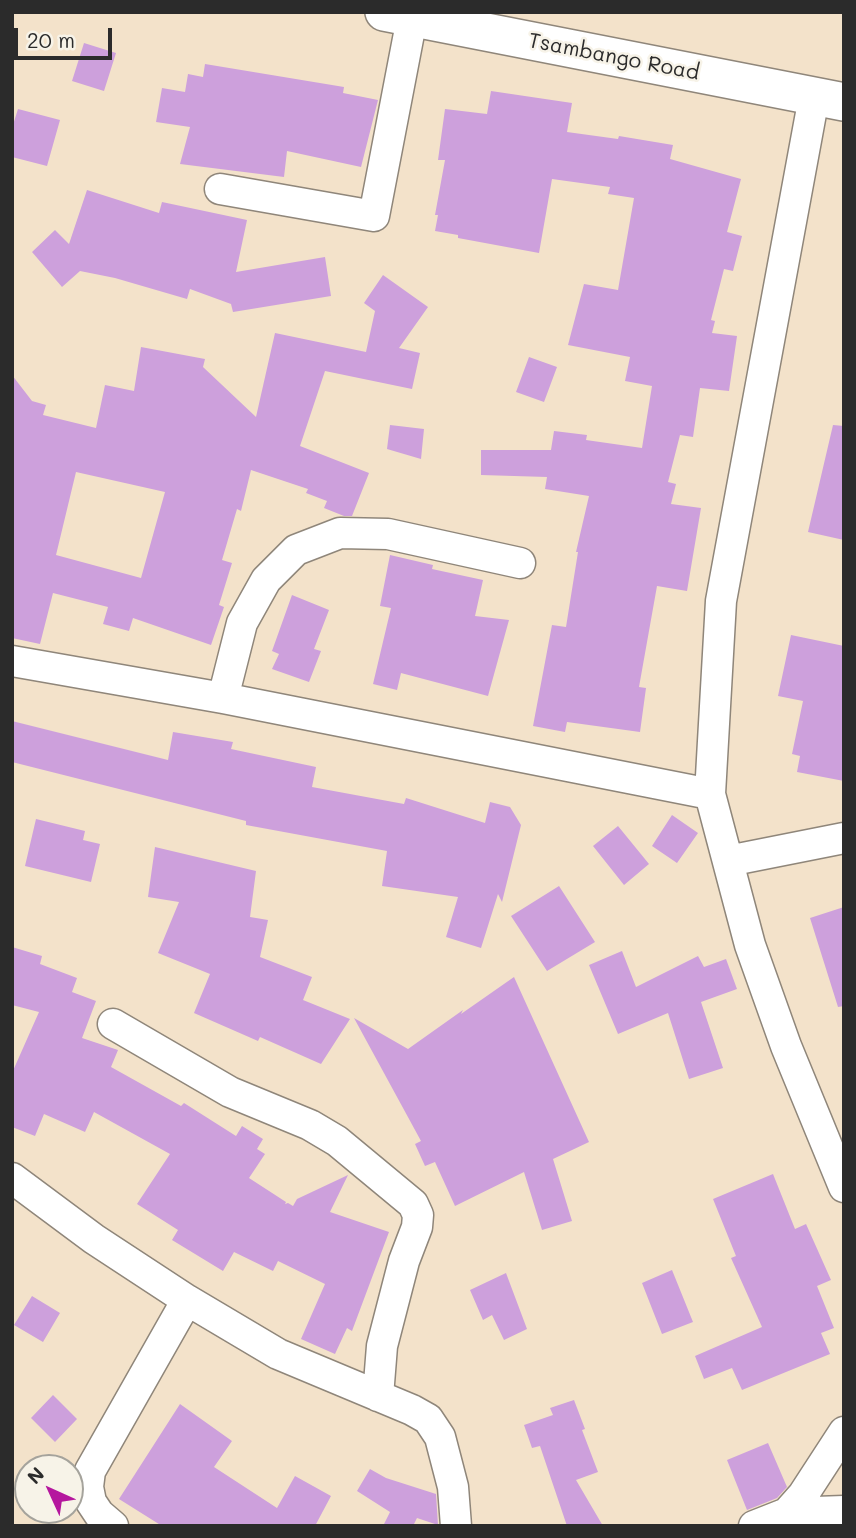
<!DOCTYPE html>
<html>
<head>
<meta charset="utf-8">
<style>
	body { margin:0 }
	#map { position:relative; width:856px; height:1538px; overflow:hidden; background:#f3e2ca; font-family:Mali,sans-serif }
	canvas { display:block }
	.frame { position:absolute; inset:0; border:14px solid #2b2b2b; pointer-events:none }
	.north { position:absolute; left:14px; top:1454px; width:70px; height:70px; box-sizing:border-box; background:#f7f3e8; border:2px solid #a5a39c; border-radius:50%; rotate:315deg; font-size:19px; font-weight:700; line-height:28px; text-align:center; color:#2b2b2b }
	.north::after { content:''; display:block; margin:auto; width:24px; height:32px; background:#b5179e; clip-path:polygon(50% 0,100% 100%,50% 72%,0 100%) }
	.scale { position:absolute; left:14px; top:28px; width:98px; height:32px; box-sizing:border-box; border:4px solid #2b2b2b; border-top:0; padding-left:9px; font-size:21px; line-height:24px; white-space:nowrap; color:#2b2b2b; -webkit-text-stroke:5px #f7f3e8; paint-order:stroke }
</style>
</head>
<body>
<div id="map">
<canvas width="856" height="1538"></canvas>
<div class="frame"></div>
<div class="north">N</div>
<div class="scale">20 m</div>
</div>
<script>
const context = document.querySelector('canvas').getContext('2d');
context.lineJoin = 'round';
function fill(path, color) { context.fillStyle = color; context.fill(path, 'evenodd'); }
const shape = rows => new Path2D(rows.map(r => 'M' + r).join(''));
function stroke(path, color, width, dash) { context.strokeStyle = color; context.lineWidth = width; context.lineCap = dash ? 'butt' : 'round'; context.setLineDash(dash || []); context.stroke(path); }
function write(font, color, halo, rows, align = 'center') {
  context.font = font + ' Mali,sans-serif'; context.lineWidth = 5; context.setLineDash([]); context.textBaseline = 'middle'; context.strokeStyle = halo; context.fillStyle = color; for (const [text, x, y, turn = 0] of rows) {
    context.save(); context.translate(x, y); context.rotate((+turn || 0) * Math.PI / 180); context.textAlign = isNaN(turn) ? turn : align; if (halo) context.strokeText(text, 0, 0); context.fillText(text, 0, 0); context.restore();
  }
}
fill(shape([
	[84,43,116,53,104,91,72,81],
	[205,64,344,87,343,93,378,100,361,167,287,151,284,177,180,164,190,127,156,122,162,88,185,92,188,74,203,77],
	[491,91,572,103,567,132,618,139,619,136,673,145,670,159,741,179,727,232,742,236,733,271,724,269,711,320,715,321,712,333,737,336,729,391,700,388,693,437,680,435,668,482,676,484,671,504,701,508,687,591,657,586,639,687,646,688,640,732,567,722,565,732,533,726,552,625,566,627,578,552,576,552,589,496,545,489,547,477,481,475,481,450,551,450,554,431,587,435,586,440,642,448,652,386,625,381,630,357,568,345,584,284,618,290,634,198,608,194,610,187,552,179,539,253,458,238,458,235,435,231,438,215,435,215,445,160,438,160,445,109,487,114],
	[18,109,60,120,47,166,12,157,12,128],
	[87,190,159,213,162,202,247,220,236,272,325,257,331,296,233,312,231,304,190,289,187,299,115,278,80,271,62,287,32,252,55,230,69,244],
	[383,275,428,307,399,348,420,353,412,389,325,371,300,446,369,473,352,516,344,516,324,508,327,501,306,493,308,489,251,470,241,511,237,509,222,560,232,563,219,605,224,607,211,645,133,618,129,631,103,624,108,607,53,593,40,644,12,638,12,375,32,401,46,405,43,415,96,428,105,385,134,391,141,347,205,359,203,367,256,417,275,333,366,352,375,311,364,303],
	[76,472,165,492,141,578,56,555],
	[529,357,557,367,544,402,516,392],
	[390,425,424,429,421,459,387,449],
	[833,425,844,426,844,540,808,532],
	[390,555,433,565,432,569,483,580,475,616,509,620,488,696,401,673,397,690,373,684,391,608,380,606],
	[292,595,329,610,314,649,321,651,309,682,272,669,279,654,272,651],
	[791,635,844,646,844,781,797,772,800,756,792,754,803,701,778,696],
	[12,721,168,760,173,732,233,742,231,749,316,767,312,787,404,804,406,798,485,823,490,802,510,807,521,825,502,902,498,894,481,948,446,937,458,897,382,886,387,851,246,825,246,821,12,762],
	[672,815,698,833,677,863,652,846],
	[36,819,85,831,83,840,100,844,91,882,25,866],
	[618,826,649,864,624,885,593,846],
	[155,847,256,871,250,917,268,920,260,957,312,977,303,1000,350,1019,321,1064,260,1037,258,1041,194,1013,210,974,158,953,179,902,148,897],
	[559,886,595,942,547,971,511,916],
	[844,907,844,1006,838,1007,810,918],
	[12,947,42,956,40,964,77,978,72,992,96,1001,82,1038,118,1050,111,1067,181,1106,184,1103,236,1136,242,1126,263,1139,257,1149,265,1154,249,1178,286,1202,285,1204,288,1203,293,1206,297,1199,348,1175,330,1212,389,1232,352,1331,347,1328,335,1354,301,1339,325,1284,278,1261,273,1271,234,1252,223,1271,172,1240,178,1230,137,1204,170,1154,94,1112,85,1132,44,1114,35,1136,12,1127,12,1073,39,1012,12,1005],
	[622,951,636,987,698,956,704,967,726,959,737,989,701,1002,723,1068,689,1079,668,1013,618,1034,589,965],
	[514,977,589,1142,553,1159,572,1221,542,1230,524,1172,455,1206,435,1162,425,1166,415,1144,421,1141,354,1018,408,1049,463,1010,461,1014],
	[773,1174,795,1229,806,1224,831,1280,817,1286,834,1328,821,1333,830,1354,742,1390,732,1368,704,1379,695,1356,762,1327,731,1258,736,1256,713,1199],
	[672,1270,693,1322,662,1334,642,1283],
	[506,1273,527,1329,504,1340,492,1315,483,1320,470,1290],
	[32,1296,60,1313,43,1342,14,1325],
	[53,1395,77,1419,55,1442,31,1418],
	[574,1400,585,1429,582,1430,598,1472,576,1480,603,1526,567,1526,540,1446,532,1448,524,1425,553,1415,550,1408],
	[180,1404,232,1441,214,1467,277,1508,295,1476,331,1496,315,1526,162,1526,119,1499],
	[768,1443,787,1487,777,1498,747,1510,727,1460],
	[370,1469,386,1478,436,1494,438,1525,417,1518,413,1526,383,1526,390,1512,357,1491]
]), '#cda0dc');
const minor = shape([
	[814,97,721,601,710,794,750,945,786,1046,844,1187],
	[220,189,374,216,412,18],
	[12,661,223,698,710,794],
	[223,698,242,623,266,580,296,550,340,533,388,534,520,563],
	[728,861,844,838],
	[113,1024,230,1092,310,1125,337,1141,413,1204,418,1215,417,1227,404,1261,382,1346,378,1396],
	[12,1178,94,1239,187,1300,278,1354,412,1410,428,1419,440,1437,453,1487,456,1526],
	[787,1513,803,1495,844,1432],
	[113,1526,99,1514,91,1502,88,1487,90,1471,187,1300],
	[754,1526,787,1513,844,1511]
]);
const tertiary = shape([
	[384,12,844,102]
]);
stroke(minor, '#8f867a', 33);
stroke(tertiary, '#8f867a', 40);
stroke(minor, '#fff', 30);
stroke(tertiary, '#fff', 37);
write('21px', '#2b2b2b', '#f7f3e8', [
	["Tsambango Road",614,57,11]
]);
</script>
</body>
</html>
